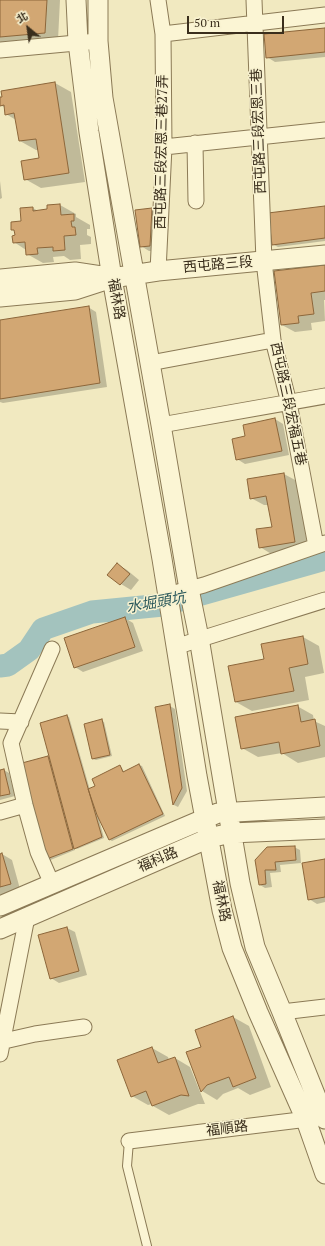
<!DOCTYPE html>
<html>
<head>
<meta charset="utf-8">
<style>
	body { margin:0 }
	#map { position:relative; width:325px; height:1246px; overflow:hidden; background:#f1e9c0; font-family:"PT Serif","Noto Sans TC",serif }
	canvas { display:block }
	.north { position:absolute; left:8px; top:8px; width:40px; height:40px; -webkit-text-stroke:3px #f8f2d0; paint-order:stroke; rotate:331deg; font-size:11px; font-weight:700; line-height:16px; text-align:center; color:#3a2e1c }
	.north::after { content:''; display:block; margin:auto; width:14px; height:18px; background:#3a2e1c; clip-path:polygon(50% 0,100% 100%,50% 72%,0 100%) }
	.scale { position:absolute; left:187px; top:16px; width:97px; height:18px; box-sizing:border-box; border:2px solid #3a2e1c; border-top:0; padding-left:5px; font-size:12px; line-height:14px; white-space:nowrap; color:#3a2e1c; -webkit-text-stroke:3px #f8f2d0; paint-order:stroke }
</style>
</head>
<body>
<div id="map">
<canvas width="325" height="1246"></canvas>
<div class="north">北</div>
<div class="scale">50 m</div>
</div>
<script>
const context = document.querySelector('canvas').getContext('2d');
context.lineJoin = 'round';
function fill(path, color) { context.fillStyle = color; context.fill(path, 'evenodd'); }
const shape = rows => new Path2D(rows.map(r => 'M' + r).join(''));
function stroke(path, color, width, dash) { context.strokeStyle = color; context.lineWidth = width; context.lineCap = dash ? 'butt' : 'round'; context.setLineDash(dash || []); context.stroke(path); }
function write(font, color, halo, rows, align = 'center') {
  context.font = font + ' "PT Serif","Noto Sans TC",serif'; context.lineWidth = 3; context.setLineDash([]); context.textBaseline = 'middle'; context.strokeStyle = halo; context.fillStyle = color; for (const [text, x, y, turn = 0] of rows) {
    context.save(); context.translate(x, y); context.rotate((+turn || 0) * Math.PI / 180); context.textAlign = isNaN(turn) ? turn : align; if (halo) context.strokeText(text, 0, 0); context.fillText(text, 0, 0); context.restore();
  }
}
fill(shape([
	[0,0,60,0,58,40,0,45],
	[325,29,325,57,275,62,267,57],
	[55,83,71,92,85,182,41,188,25,179,40,159,39,150,36,150,20,141,16,120,6,114,5,108,1,105,0,98],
	[0,181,2,198,0,199],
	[60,205,76,214,76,217,90,225,90,229,87,229,87,235,91,237,91,244,80,245,81,259,70,260,64,256,53,257,54,262,43,263,27,254,26,250,14,242,16,236,15,231,12,229,22,222,33,208,38,211,48,210,48,206],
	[325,207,325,241,278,247,272,244],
	[152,209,160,213,158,251,149,251,141,246,136,210],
	[325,266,325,300,324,300,325,321,311,323,312,330,295,332,282,325],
	[88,307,96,312,107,387,3,403,0,402,0,321],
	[275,419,283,424,289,455,245,464,237,459,246,437],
	[284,474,297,481,308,549,273,555,260,547,273,528,269,505,264,505,251,498],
	[117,564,127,570,139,580,131,590,121,584,109,575],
	[125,618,133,623,143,651,83,672,75,667],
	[303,637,319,646,324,673,305,677,309,700,252,711,236,702,265,659],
	[170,706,175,709,187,791,178,807,174,805,157,708],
	[297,706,313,715,314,721,325,726,325,757,298,763,282,753,258,757,242,748],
	[67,716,69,717,90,790,96,786,120,766,122,768,124,772,139,765,142,766,165,816,112,841,110,840,100,818,99,819,104,838,77,849,74,848,75,850,48,861,48,757,51,759],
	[102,721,104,722,112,756,96,760,93,759],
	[4,770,9,773,15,796,0,800,0,771],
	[294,847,300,850,301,863,280,865,281,872,270,873,272,887,265,888,260,885,256,861],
	[2,854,12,860,20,889,0,895,0,855],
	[325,860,325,902,317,904,309,899],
	[67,928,75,932,87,975,59,983,51,978],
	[233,1017,249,1026,271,1087,250,1095,238,1088,223,1094,217,1100,202,1091,187,1053,203,1047],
	[152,1048,168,1057,169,1060,175,1058,190,1067,205,1104,198,1104,169,1115,153,1106,152,1104,148,1105,132,1096]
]), '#0003');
stroke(shape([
	[0,666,8,665,29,650,43,629,92,612,163,605,325,559]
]), '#a3c3be', 23);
const building = shape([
	[0,0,47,0,45,33,0,37,0,0],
	[325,28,325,52,266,58,264,34,325,28],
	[55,82,69,173,24,180,21,161,39,158,36,139,19,141,14,113,5,115,4,105,0,106,0,97,2,97,1,91,55,82],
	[60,204,61,215,74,214,74,221,71,221,72,227,75,227,76,235,64,236,65,250,53,251,53,247,37,248,38,254,26,255,25,242,13,243,12,236,15,235,14,230,11,230,11,222,21,221,20,208,33,207,33,211,47,209,47,205,60,204],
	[325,206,325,238,272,245,268,213,325,206],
	[152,208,150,246,140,247,135,210,152,208],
	[325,265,325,291,311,293,314,314,298,316,299,323,281,325,274,271,325,265],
	[89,306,100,383,0,399,0,320,89,306],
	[275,418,282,451,236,460,232,439,245,436,243,425,275,418],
	[284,473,295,542,259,548,256,529,272,527,266,496,250,499,247,479,284,473],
	[117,563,130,574,120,585,107,575,117,563],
	[125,617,135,647,74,668,64,638,125,617],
	[303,636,308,664,289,668,294,691,235,702,228,666,264,659,261,644,303,636],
	[170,704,182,788,173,805,155,707,170,704],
	[298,705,301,722,315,719,320,746,281,754,279,742,241,749,235,717,298,705],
	[67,715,102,837,74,849,40,723,67,715],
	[102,719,110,755,92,759,84,724,102,719],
	[48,756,73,849,44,860,22,763,48,756],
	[139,764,163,814,109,840,97,815,88,789,95,786,92,779,120,765,123,772,139,764],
	[4,769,10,794,0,796,0,770,4,769],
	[295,846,296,860,275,862,276,870,265,870,266,884,259,885,255,860,267,847,295,846],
	[2,853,11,884,0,887,0,854,2,853],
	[325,859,325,897,308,900,302,863,325,859],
	[67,927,79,971,50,979,38,935,67,927],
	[233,1016,256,1078,233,1087,229,1077,207,1085,201,1092,186,1052,201,1047,195,1030,233,1016],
	[152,1047,158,1063,175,1057,189,1096,181,1095,152,1106,146,1091,131,1097,117,1060,152,1047]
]);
fill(building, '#d2a773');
stroke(building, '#8c663a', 1);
const service = shape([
	[129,1141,127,1166,147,1246]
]);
const minor = shape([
	[158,0,163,34,164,147,158,271],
	[254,0,264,261,273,340,289,403,316,546],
	[163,34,325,15],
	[0,50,98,41],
	[195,143,196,201],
	[164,147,325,130],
	[150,363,273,340],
	[161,425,325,396],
	[167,595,204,585,325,543],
	[175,647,325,600],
	[0,721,21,722],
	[0,812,25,805],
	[52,884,38,852,25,805,11,743,52,649],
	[282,1012,325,1007],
	[0,1042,35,1034,84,1027],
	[0,1054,27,917],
	[129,1141,316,1118]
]);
const tertiary = shape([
	[76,0,78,42,89,132,112,278,162,559,197,776,222,910,232,948,258,1012,306,1120,325,1174],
	[98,0,98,41,103,98,161,425,189,589,199,638,240,883,255,947,282,1012,325,1119],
	[0,279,75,272,108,277],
	[0,297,75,290,112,278,158,271,325,255],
	[0,906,218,813,325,807],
	[0,929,209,838,231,833,325,829]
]);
stroke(service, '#8b7a56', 10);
stroke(minor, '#8b7a56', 17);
stroke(tertiary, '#8b7a56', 21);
stroke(service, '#fbf5d4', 8);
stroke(minor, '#fbf5d4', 15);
stroke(tertiary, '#fbf5d4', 19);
write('14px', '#3a2e1c', '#f8f2d0', [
	["西屯路三段宏恩三巷",259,131,-92],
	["西屯路三段宏恩三巷27弄",162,152,-89],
	["西屯路三段",218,265,-5],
	["福林路",116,299,80],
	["西屯路三段宏福五巷",288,404,78],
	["福科路",158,860,-23],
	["福林路",221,901,79],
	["福順路",227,1129,-7]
]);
write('italic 15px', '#2a585b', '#f8f2d0', [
	["水堀頭坑",156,603,-10]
]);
</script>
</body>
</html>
